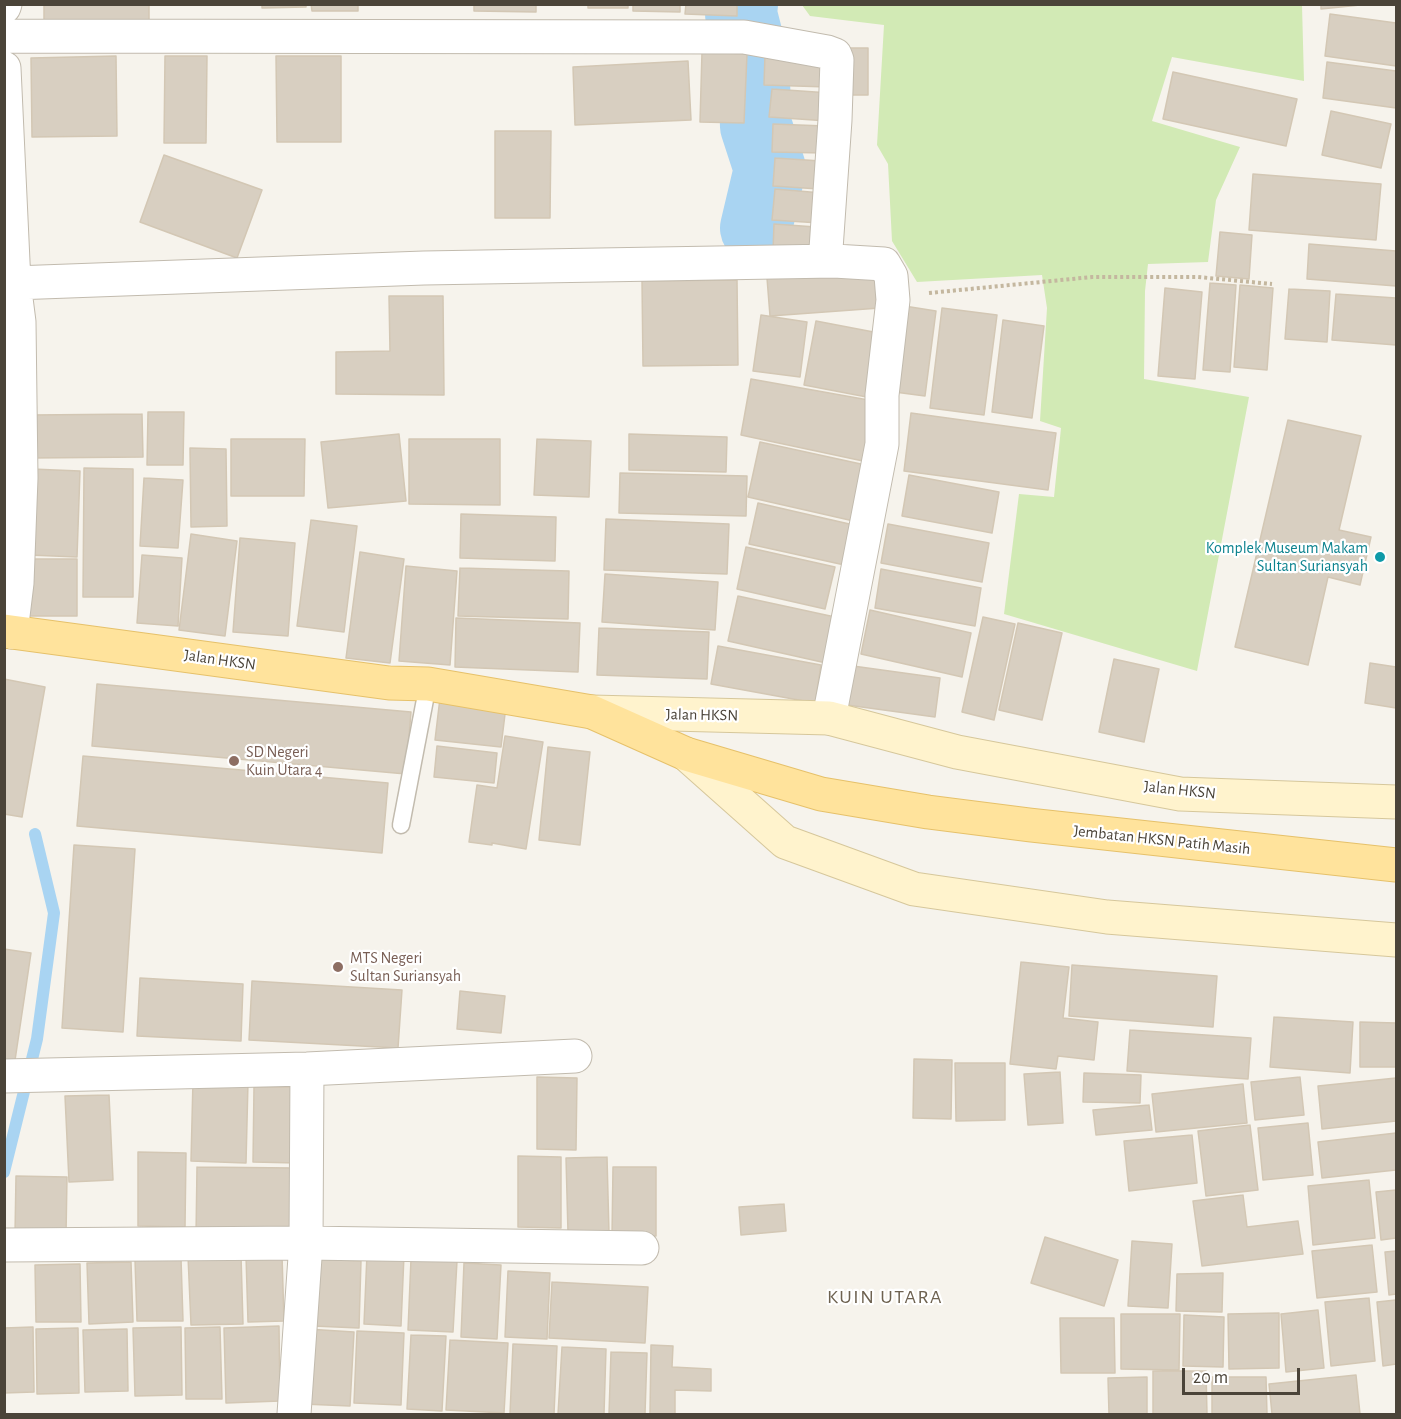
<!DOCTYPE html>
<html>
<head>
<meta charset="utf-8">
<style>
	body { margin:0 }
	#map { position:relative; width:1401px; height:1419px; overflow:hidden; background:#f6f3ec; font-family:"Alegreya Sans",sans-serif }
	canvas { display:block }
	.frame { position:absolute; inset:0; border:6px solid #4b4439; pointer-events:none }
	.scale { position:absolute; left:1182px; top:1368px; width:118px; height:27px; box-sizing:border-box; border:3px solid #4b4439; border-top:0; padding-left:8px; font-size:18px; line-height:21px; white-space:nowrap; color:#4b4439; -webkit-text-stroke:4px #fff; paint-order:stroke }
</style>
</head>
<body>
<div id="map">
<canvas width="1401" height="1419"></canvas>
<div class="frame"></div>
<div class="scale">20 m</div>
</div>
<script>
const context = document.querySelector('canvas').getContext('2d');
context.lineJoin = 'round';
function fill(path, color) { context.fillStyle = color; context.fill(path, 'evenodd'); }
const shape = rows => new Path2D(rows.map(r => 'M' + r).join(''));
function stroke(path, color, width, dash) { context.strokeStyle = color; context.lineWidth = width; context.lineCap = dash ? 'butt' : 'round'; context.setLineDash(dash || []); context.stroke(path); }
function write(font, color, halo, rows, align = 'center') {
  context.font = font + ' "Alegreya Sans",sans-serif'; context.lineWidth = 4.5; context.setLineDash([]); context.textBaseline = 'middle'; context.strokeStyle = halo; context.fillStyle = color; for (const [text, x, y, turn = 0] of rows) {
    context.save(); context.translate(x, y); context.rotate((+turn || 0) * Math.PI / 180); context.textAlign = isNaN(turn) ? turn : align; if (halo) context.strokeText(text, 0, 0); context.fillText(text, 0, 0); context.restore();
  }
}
fill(shape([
	[802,5,1302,5,1304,81,1172,57,1152,121,1240,147,1216,200,1208,262,1148,264,1145,291,1144,379,1249,397,1197,671,1004,614,1019,494,1054,497,1061,428,1040,421,1047,308,1042,275,917,282,892,241,888,164,877,145,884,25,810,16]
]), '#d2eab5');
stroke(shape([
	[4,1172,37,1039,54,913,35,834]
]), '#a9d4f2', 12);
stroke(shape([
	[742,4,741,14,753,61,756,126,770,169,756,228]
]), '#a9d4f2', 72);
const building = shape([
	[44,4,149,4,149,23,44,24,44,4],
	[262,4,306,4,306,7,262,8,262,4],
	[311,4,358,4,358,11,312,11,311,4],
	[474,4,536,4,536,12,474,11,474,4],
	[588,4,628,4,628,8,588,8,588,4],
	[633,4,680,4,680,12,633,11,633,4],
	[686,4,737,4,737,16,685,14,686,4],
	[1321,4,1370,4,1321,9,1321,4],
	[1330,14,1396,23,1396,66,1325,56,1330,14],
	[841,48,868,48,868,95,842,95,841,48],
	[702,52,747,54,744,123,700,122,702,52],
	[765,54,829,56,828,87,764,85,765,54],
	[116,56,117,136,32,137,31,58,116,56],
	[165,56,207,56,206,143,164,143,165,56],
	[276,56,341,56,341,142,277,142,276,56],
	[688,61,691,120,575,125,573,67,688,61],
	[1327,62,1396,71,1396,108,1323,98,1327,62],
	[1173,72,1297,99,1286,146,1163,119,1173,72],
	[772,89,830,93,828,121,769,117,772,89],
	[1331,111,1391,124,1381,168,1322,155,1331,111],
	[773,124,825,126,824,153,772,152,773,124],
	[495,131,551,131,550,218,495,218,495,131],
	[164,155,262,190,237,258,140,222,164,155],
	[775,158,821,161,819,189,773,186,775,158],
	[1253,174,1381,184,1376,240,1249,230,1253,174],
	[775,189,822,193,820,223,772,220,775,189],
	[774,224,816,227,814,253,773,251,774,224],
	[1220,232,1252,235,1249,279,1216,276,1220,232],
	[1309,244,1396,251,1396,286,1307,279,1309,244],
	[877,269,880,308,770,316,767,278,877,269],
	[737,280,738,365,643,366,642,281,737,280],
	[1210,283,1236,285,1230,372,1203,370,1210,283],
	[1240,285,1273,288,1267,370,1234,367,1240,285],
	[1165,288,1202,292,1195,379,1158,376,1165,288],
	[1289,289,1330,291,1327,342,1285,339,1289,289],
	[1336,294,1396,298,1396,345,1332,340,1336,294],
	[389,296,443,296,444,395,336,394,336,352,390,351,389,296],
	[898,305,936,311,925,396,887,391,898,305],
	[942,308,997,315,984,415,930,408,942,308],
	[761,315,807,322,800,377,753,371,761,315],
	[1003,320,1044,326,1032,418,992,412,1003,320],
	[816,321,884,334,872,398,804,385,816,321],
	[751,379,874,401,863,461,741,435,751,379],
	[148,412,184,412,183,465,147,465,148,412],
	[911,413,1056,433,1048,490,904,471,911,413],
	[142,414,143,457,31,458,31,415,142,414],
	[1288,420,1361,436,1339,530,1371,537,1360,585,1328,577,1308,665,1235,647,1288,420],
	[399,434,406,501,328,508,321,442,399,434],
	[629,434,727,437,726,472,629,470,629,434],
	[231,439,305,439,304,496,231,496,231,439],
	[409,439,500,439,500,505,409,504,409,439],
	[537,439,591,441,589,497,534,495,537,439],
	[760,442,870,466,858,522,748,497,760,442],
	[190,448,226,449,227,526,191,527,190,448],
	[84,468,133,469,133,597,83,597,84,468],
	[32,469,80,471,77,557,29,555,32,469],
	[620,473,747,476,746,516,619,513,620,473],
	[909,475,999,492,992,533,902,516,909,475],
	[144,478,183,480,178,548,140,546,144,478],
	[758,503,858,526,849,566,749,544,758,503],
	[461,514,556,517,555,561,460,558,461,514],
	[606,519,729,524,727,574,604,570,606,519],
	[311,520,357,526,344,632,297,626,311,520],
	[888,524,989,543,982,582,881,563,888,524],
	[191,534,237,541,225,636,179,630,191,534],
	[240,538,295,543,288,636,233,632,240,538],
	[746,547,835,567,825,609,737,589,746,547],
	[360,552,404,559,390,663,346,658,360,552],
	[142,555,182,558,178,626,137,623,142,555],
	[25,559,77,559,77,616,25,616,25,559],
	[406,566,457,571,450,665,399,661,406,566],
	[460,568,569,571,568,619,458,616,460,568],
	[881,569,981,588,975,626,875,608,881,569],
	[605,574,718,582,715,630,602,622,605,574],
	[738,596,835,617,826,663,728,641,738,596],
	[870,610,971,633,962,677,861,654,870,610],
	[983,617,1015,624,994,720,962,712,983,617],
	[456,618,580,623,578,672,455,667,456,618],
	[1018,623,1062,633,1042,720,999,710,1018,623],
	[599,628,709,632,707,679,597,675,599,628],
	[718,646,821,665,815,703,711,684,718,646],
	[1114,659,1159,669,1144,742,1099,732,1114,659],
	[1370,663,1396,667,1396,708,1365,703,1370,663],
	[853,666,940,678,935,717,847,705,853,666],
	[4,679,45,687,22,817,4,814,4,679],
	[97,684,411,712,406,774,92,746,97,684],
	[440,698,506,706,501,747,435,740,440,698],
	[505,736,543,742,526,849,492,843,492,845,469,842,477,785,497,788,505,736],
	[437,746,497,753,494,783,434,777,437,746],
	[548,747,590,752,580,845,539,840,548,747],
	[83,756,388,783,382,853,77,826,83,756],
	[74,845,135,849,123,1032,62,1028,74,845],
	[4,949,31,953,14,1067,4,1066,4,949],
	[1021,962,1069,967,1063,1018,1098,1022,1094,1060,1058,1056,1056,1069,1010,1064,1021,962],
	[1072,965,1217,976,1213,1027,1069,1016,1072,965],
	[140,978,243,984,241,1041,137,1036,140,978],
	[252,981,402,990,398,1048,249,1040,252,981],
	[460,991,505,996,501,1033,457,1029,460,991],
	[1274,1017,1353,1022,1350,1073,1270,1067,1274,1017],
	[1360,1022,1396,1023,1396,1067,1360,1067,1360,1022],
	[1130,1030,1251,1038,1248,1079,1127,1071,1130,1030],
	[914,1059,952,1060,951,1119,913,1118,914,1059],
	[955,1063,1005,1063,1005,1120,956,1121,955,1063],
	[1060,1072,1063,1123,1028,1125,1024,1074,1060,1072],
	[1084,1073,1141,1075,1140,1103,1083,1102,1084,1073],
	[537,1077,577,1078,576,1150,537,1149,537,1077],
	[1300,1077,1304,1115,1255,1120,1251,1082,1300,1077],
	[1396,1078,1396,1121,1322,1129,1318,1086,1396,1078],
	[193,1080,248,1082,246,1163,191,1161,193,1080],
	[1243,1084,1247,1123,1156,1132,1152,1094,1243,1084],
	[254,1087,297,1087,297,1163,253,1162,254,1087],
	[109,1095,113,1180,69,1182,65,1096,109,1095],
	[1149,1105,1152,1130,1096,1135,1093,1110,1149,1105],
	[1308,1123,1313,1175,1263,1180,1258,1128,1308,1123],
	[1250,1125,1258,1190,1206,1196,1198,1131,1250,1125],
	[1396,1133,1396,1170,1322,1178,1318,1142,1396,1133],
	[1192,1135,1197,1183,1129,1191,1124,1141,1192,1135],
	[138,1152,186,1153,185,1227,138,1226,138,1152],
	[518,1156,561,1157,561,1228,518,1227,518,1156],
	[607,1157,609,1233,568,1233,566,1158,607,1157],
	[197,1167,294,1168,293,1237,196,1236,197,1167],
	[613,1167,656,1167,656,1236,612,1236,613,1167],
	[16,1176,67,1177,66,1235,15,1234,16,1176],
	[1369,1180,1375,1238,1313,1245,1308,1186,1369,1180],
	[1396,1190,1396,1238,1381,1240,1376,1192,1396,1190],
	[1243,1195,1247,1227,1298,1221,1303,1254,1202,1266,1193,1201,1243,1195],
	[784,1204,786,1231,741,1235,739,1207,784,1204],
	[1045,1237,1118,1260,1104,1306,1031,1283,1045,1237],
	[1132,1241,1172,1244,1168,1308,1128,1306,1132,1241],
	[1372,1245,1377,1292,1317,1298,1312,1251,1372,1245],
	[1396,1251,1396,1294,1389,1295,1385,1252,1396,1251],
	[367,1254,404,1255,401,1326,364,1324,367,1254],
	[241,1255,243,1324,191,1325,188,1256,241,1255],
	[282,1255,284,1321,248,1322,246,1256,282,1255],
	[181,1258,183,1321,137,1321,135,1260,181,1258],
	[316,1259,361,1261,359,1328,313,1326,316,1259],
	[411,1259,457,1261,453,1332,408,1330,411,1259],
	[131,1262,133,1322,89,1324,87,1263,131,1262],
	[464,1263,501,1265,497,1339,461,1337,464,1263],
	[80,1264,81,1322,36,1322,35,1265,80,1264],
	[508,1271,550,1273,547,1339,505,1337,508,1271],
	[1223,1273,1222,1312,1176,1311,1177,1274,1223,1273],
	[552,1282,648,1287,645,1343,549,1338,552,1282],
	[1369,1298,1375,1361,1331,1366,1325,1302,1369,1298],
	[1396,1300,1396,1364,1383,1366,1377,1302,1396,1300],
	[1318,1310,1324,1368,1286,1372,1281,1314,1318,1310],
	[1279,1313,1279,1368,1229,1369,1228,1314,1279,1313],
	[1121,1314,1180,1314,1179,1370,1121,1369,1121,1314],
	[1184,1315,1224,1317,1223,1367,1183,1366,1184,1315],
	[1060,1318,1114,1318,1115,1373,1061,1373,1060,1318],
	[279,1326,280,1401,226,1403,224,1328,279,1326],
	[33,1327,34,1392,4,1393,4,1328,33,1327],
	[181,1327,182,1395,135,1396,133,1328,181,1327],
	[220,1327,222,1399,186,1399,185,1328,220,1327],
	[78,1328,79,1393,37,1394,36,1329,78,1328],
	[127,1329,128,1391,85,1392,83,1330,127,1329],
	[307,1329,354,1332,350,1406,303,1404,307,1329],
	[357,1331,404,1333,401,1405,354,1403,357,1331],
	[411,1335,446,1336,442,1411,407,1409,411,1335],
	[450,1340,508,1343,504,1413,446,1410,450,1340],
	[513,1344,557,1346,554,1414,510,1414,513,1344],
	[651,1345,673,1346,672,1367,711,1369,711,1391,675,1390,675,1414,650,1414,651,1345],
	[562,1347,606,1349,604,1414,558,1414,562,1347],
	[611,1352,647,1353,645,1414,609,1414,611,1352],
	[1153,1371,1206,1371,1207,1414,1153,1414,1153,1371],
	[1356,1375,1360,1414,1272,1414,1269,1384,1356,1375],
	[1147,1377,1147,1414,1109,1414,1108,1378,1147,1377],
	[1212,1377,1266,1377,1267,1414,1212,1414,1212,1377]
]);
fill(building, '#d8cfc1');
stroke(building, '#d3c7b4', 1.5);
const lane = shape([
	[401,825,428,684]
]);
const street = shape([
	[4,7,5,4],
	[4,36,744,37,827,52,835,55,837,60,835,120,826,249,829,258,834,261,884,264,891,276,893,300,882,395,882,444,829,718],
	[4,68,14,283,19,322,21,478,17,583,11,632],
	[14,283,424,268,834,261],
	[4,1076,307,1069,575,1056],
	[4,1245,306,1243,642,1248],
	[294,1414,306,1243,307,1069]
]);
const secondary = shape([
	[592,712,829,718,957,752,1180,794,1396,802],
	[686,754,785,842,914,889,1107,917,1396,940]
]);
const primary = shape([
	[4,631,389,683,428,684,592,712,686,754,821,794,928,812,1030,825,1396,865]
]);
stroke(lane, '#c2bbae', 19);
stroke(street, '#c2bbae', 35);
stroke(secondary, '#d6c79b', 35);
stroke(primary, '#e6c16a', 35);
stroke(shape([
	[929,293,1092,277,1198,277,1272,284]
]), '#c4b79f', 4, [3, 3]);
stroke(lane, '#fff', 16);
stroke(street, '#fff', 33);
stroke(secondary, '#fff3cd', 33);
stroke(primary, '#ffe39c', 33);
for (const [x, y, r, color] of [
	[1380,557,6,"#0f9aa8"],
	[234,761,6,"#8d6e63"],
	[338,967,6,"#8d6e63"]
]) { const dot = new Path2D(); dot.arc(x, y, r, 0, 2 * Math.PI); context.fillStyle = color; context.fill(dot); stroke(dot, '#fff', 2); }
write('16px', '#0d838f', '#fff', [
	["Komplek Museum Makam",1368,548],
	["Sultan Suriansyah",1368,566]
], 'right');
write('16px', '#4b4439', '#fff', [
	["Jalan HKSN",220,660,8],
	["Jalan HKSN",702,715,1],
	["Jalan HKSN",1180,790,6],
	["Jembatan HKSN Patih Masih",1162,840,6]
]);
write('16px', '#785e54', '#fff', [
	["SD Negeri",246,752],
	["Kuin Utara 4",246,770],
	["MTS Negeri",350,958],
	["Sultan Suriansyah",350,976]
], 'left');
context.letterSpacing = '1.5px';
write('20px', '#6e6250', '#fff', [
	["KUIN UTARA",885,1297]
]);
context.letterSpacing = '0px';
</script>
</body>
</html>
